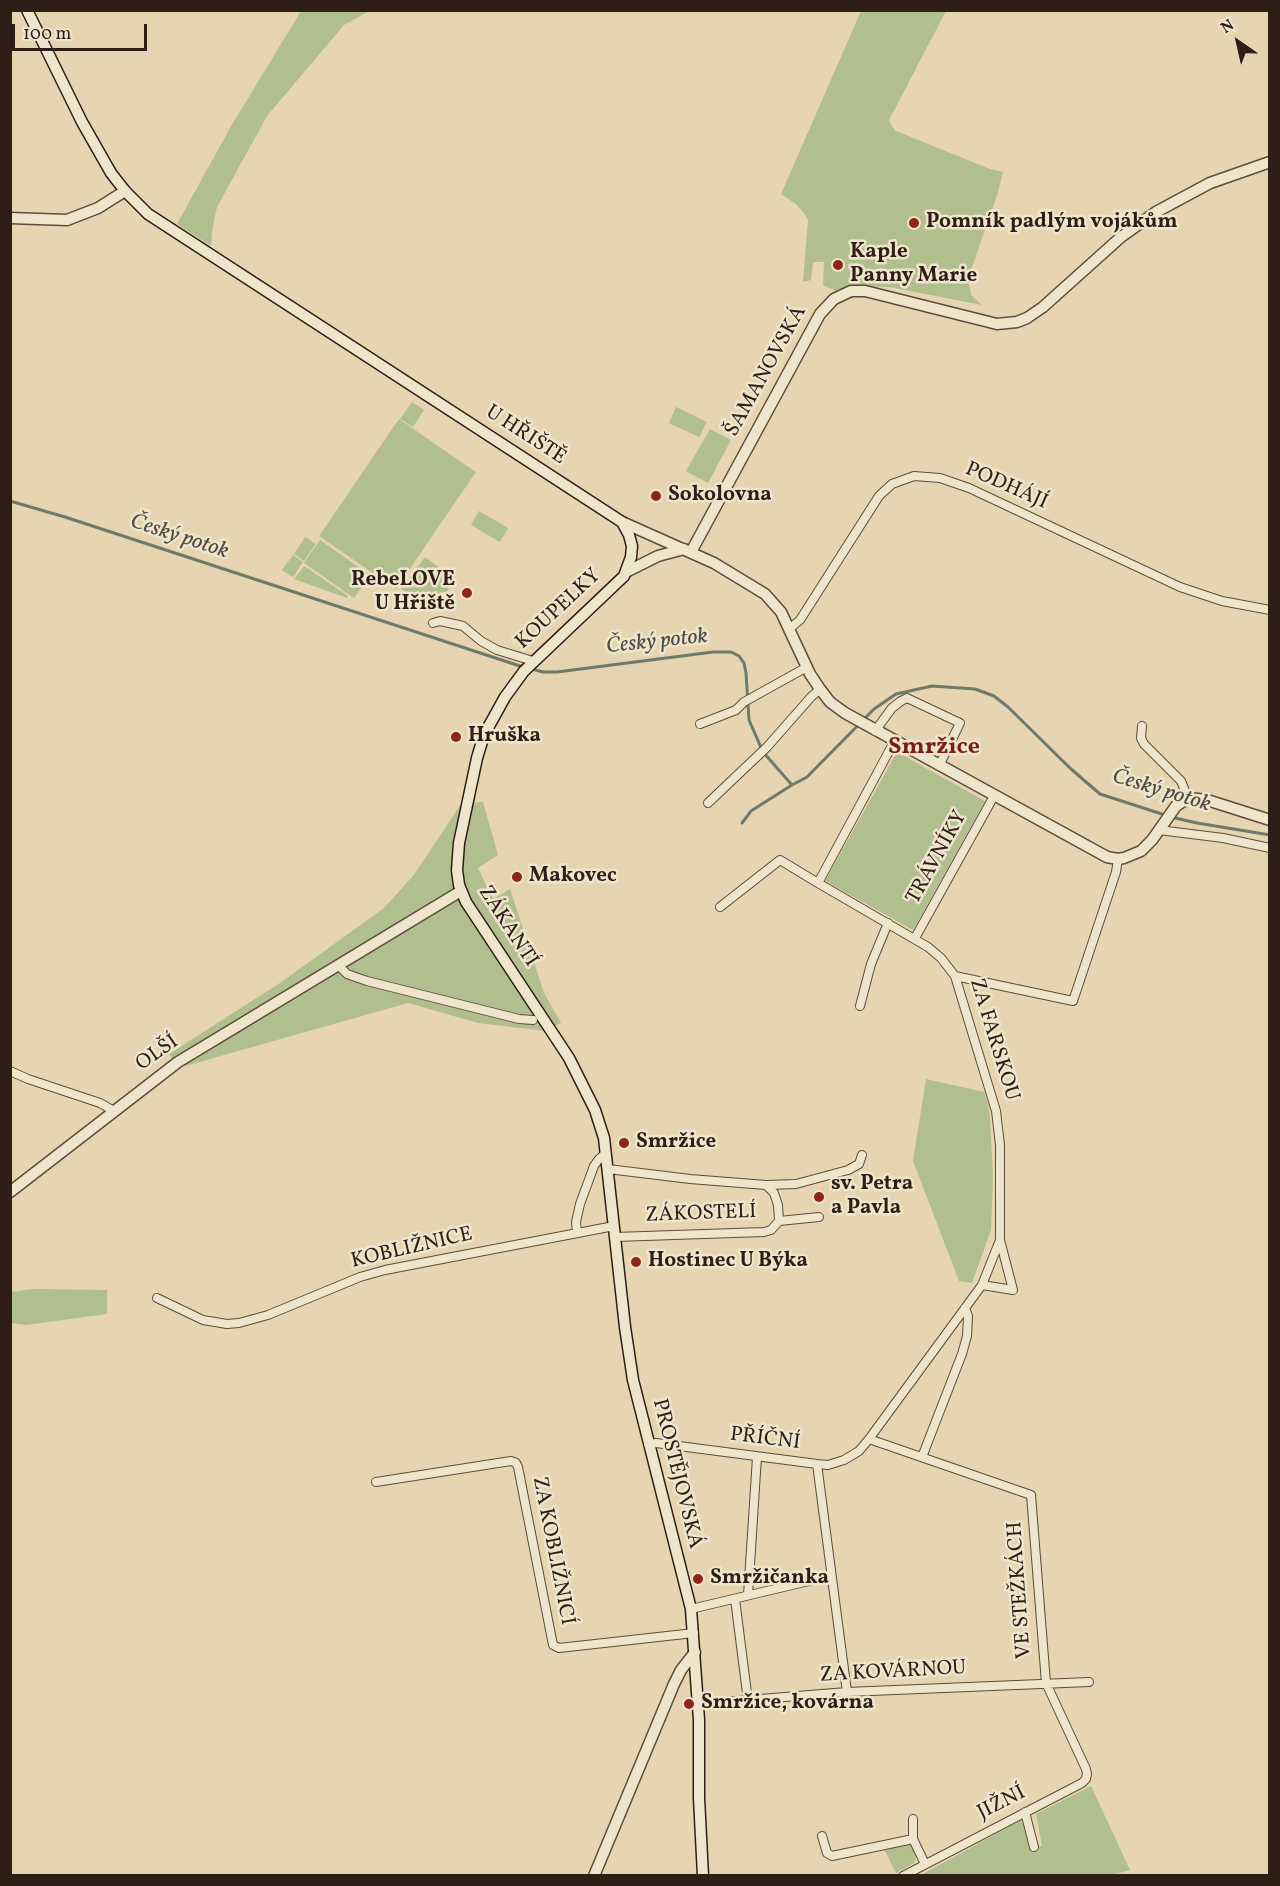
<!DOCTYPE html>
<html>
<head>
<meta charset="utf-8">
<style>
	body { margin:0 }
	#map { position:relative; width:1280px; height:1886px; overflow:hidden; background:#e6d5b0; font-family:Vollkorn,serif }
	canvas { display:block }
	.frame { position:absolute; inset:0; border:12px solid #2f1e16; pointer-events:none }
	.north { position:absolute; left:1208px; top:12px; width:60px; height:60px; -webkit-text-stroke:4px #efe4cc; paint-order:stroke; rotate:326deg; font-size:16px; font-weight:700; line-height:24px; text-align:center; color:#2f1e16 }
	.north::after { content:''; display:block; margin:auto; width:21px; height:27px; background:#2f1e16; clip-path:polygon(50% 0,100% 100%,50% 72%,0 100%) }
	.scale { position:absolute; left:12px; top:24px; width:135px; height:27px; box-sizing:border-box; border:3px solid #2f1e16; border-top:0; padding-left:8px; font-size:18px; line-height:21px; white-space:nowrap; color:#2f1e16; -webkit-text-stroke:4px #efe4cc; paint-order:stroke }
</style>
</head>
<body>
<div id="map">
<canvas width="1280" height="1886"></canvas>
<div class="frame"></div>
<div class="north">N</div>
<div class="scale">100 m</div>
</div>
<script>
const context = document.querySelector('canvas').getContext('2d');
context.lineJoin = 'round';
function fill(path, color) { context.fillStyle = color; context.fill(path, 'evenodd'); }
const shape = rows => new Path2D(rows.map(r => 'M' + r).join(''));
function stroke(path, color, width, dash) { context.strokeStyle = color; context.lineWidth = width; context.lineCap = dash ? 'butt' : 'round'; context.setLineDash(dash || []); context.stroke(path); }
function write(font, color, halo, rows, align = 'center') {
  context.font = font + ' Vollkorn,serif'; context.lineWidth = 5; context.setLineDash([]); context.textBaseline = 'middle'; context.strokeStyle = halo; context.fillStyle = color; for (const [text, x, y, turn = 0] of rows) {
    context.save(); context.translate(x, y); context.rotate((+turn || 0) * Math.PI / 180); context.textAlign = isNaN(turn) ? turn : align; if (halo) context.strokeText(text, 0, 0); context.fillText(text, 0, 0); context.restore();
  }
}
fill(shape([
	[301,11,369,11,344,25,267,116,217,207,212,231,211,246,177,224,230,128],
	[861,11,946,11,889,120,891,125,896,131,990,169,1003,172,998,192,968,279,971,295,982,305,889,287,851,287,836,291,823,285,824,262,813,262,811,280,803,282,808,220,804,213,796,204,781,194],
	[412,402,424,410,413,427,400,419],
	[676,407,707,422,699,437,669,423],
	[399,419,476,472,396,589,319,536],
	[710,429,731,440,708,483,686,471],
	[479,511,508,528,500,542,471,525],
	[305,537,316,544,304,561,294,554],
	[320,540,370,575,354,598,304,563],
	[293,555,303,562,293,577,282,570],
	[425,557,454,579,447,592,441,592,430,609,401,589],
	[304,566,348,596,347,598,294,579],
	[897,752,985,801,913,930,825,881],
	[483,802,498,855,478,868,493,899,510,889,544,993,561,1023,544,1031,478,1023,408,1003,178,1068,169,1054,280,983,384,908,413,876,461,804],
	[926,1079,984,1092,988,1104,990,1118,993,1176,991,1230,972,1283,959,1281,913,1161],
	[33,1289,107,1290,107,1314,26,1325,11,1323,11,1292],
	[1091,1786,1130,1870,1108,1876,919,1876,1020,1821,1023,1823,1029,1848,1042,1846,1036,1814],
	[905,1844,912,1845,916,1853,915,1861,914,1863,896,1873,885,1851,881,1848]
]), '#b1be8e');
stroke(shape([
	[10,501,65,517,523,667],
	[532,669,543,672,557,672,713,652,731,652,739,656,744,663,746,673,749,720,763,752,792,785,807,777,874,709,896,694,932,686,975,689,994,696,1008,707,1071,769,1100,794,1165,815],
	[1171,817,1197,823,1270,835],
	[742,823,751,811,792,785]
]), '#6d7b6c', 3);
const minor = shape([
	[433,623,440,621,463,626,481,641,497,650,533,661],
	[789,629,800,620,879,496,892,484,914,476,940,478,969,488,1180,587,1222,601,1270,610],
	[700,724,736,710,744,702,807,667],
	[1142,726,1141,738,1144,744,1181,781,1188,798],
	[875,731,892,708,901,701,907,698,960,723,939,766],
	[708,803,767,747,811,697,820,689],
	[1159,830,1223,838,1270,848],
	[720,907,780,860,818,883],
	[915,938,994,796],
	[339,966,347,974,367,981,519,1019,533,1020],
	[955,976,1073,1001,1116,872,1118,859],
	[860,1006,871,964,888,923],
	[10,1071,28,1079,100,1103,114,1111],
	[608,1169,690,1179,766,1185,774,1193,778,1205,779,1221,771,1230,764,1232,615,1237],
	[766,1185,796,1184,848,1170,859,1164,862,1155],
	[779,1221,819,1217],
	[577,1232,576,1222,580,1204,594,1166,599,1159,606,1153],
	[982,1285,1013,1290,1000,1240],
	[157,1298,203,1320,227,1324,239,1323,268,1315,360,1277,385,1270,614,1226],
	[869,1439,1031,1495,1046,1683,1086,1769,1087,1774,1086,1779,1082,1783,903,1876],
	[648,1444,656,1443,817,1464,828,1465,844,1460,859,1451,869,1439,982,1285,1000,1240,1000,1145,996,1111,955,976,941,958,928,947,818,883,894,742],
	[922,1457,962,1354,967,1336,968,1316,965,1308],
	[817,1464,847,1692],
	[376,1482,511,1461,516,1463,518,1467,553,1645,559,1648,694,1633],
	[748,1595,757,1457],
	[735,1599,748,1701],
	[691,1609,830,1576],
	[698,1704,847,1692,1089,1682],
	[1025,1812,1034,1847],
	[913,1819,913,1839,925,1864],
	[822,1836,827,1853,832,1856,913,1839]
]);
const tertiary = shape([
	[10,218,67,220,98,208,125,191],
	[622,522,714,563,765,594,781,612,810,674,820,689,830,702,845,713,1107,857,1118,859,1124,858,1141,851,1152,840,1176,806,1188,798,1207,800,1270,820],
	[691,552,820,314,834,299,851,291,865,291,997,324,1017,322,1027,318,1043,307,1121,237,1156,212,1210,183,1270,162],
	[626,572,658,556,684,549],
	[10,1192,178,1062,461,891],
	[594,1876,674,1684,681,1670,695,1652]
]);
const secondary = shape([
	[27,10,82,122,111,173,125,191,148,214,622,522,629,535,632,546,631,557,624,576,524,671,505,697,484,735,477,758,459,843,457,870,459,885,466,902,569,1058,595,1110,604,1138,625,1327,633,1380,691,1609,699,1720,699,1798,703,1876]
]);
stroke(minor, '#5d4c3c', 10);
stroke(tertiary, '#5d4c3c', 13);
stroke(secondary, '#2f1e16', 13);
stroke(minor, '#efe4cc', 8);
stroke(tertiary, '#efe4cc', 10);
stroke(secondary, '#efe4cc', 10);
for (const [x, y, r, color] of [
	[914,223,6,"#8f2418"],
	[838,265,6,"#8f2418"],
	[656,496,6,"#8f2418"],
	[467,593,6,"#8f2418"],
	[456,737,6,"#8f2418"],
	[517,877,6,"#8f2418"],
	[624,1143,6,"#8f2418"],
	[819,1197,6,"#8f2418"],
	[636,1262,6,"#8f2418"],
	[698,1579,6,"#8f2418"],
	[689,1704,6,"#8f2418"]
]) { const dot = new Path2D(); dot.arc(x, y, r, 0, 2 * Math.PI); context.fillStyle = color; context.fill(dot); stroke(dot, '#efe4cc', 2); }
write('bold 21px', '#2f1e16', '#efe4cc', [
	["Pomník padlým vojákům",926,223],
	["Kaple",850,253],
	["Panny Marie",850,277],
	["Sokolovna",668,496],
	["RebeLOVE",455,581,"right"],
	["U Hřiště",455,605,"right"],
	["Hruška",468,737],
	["Makovec",529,877],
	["Smržice",636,1143],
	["sv. Petra",831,1185],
	["a Pavla",831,1209],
	["Hostinec U Býka",648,1262],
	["Smržičanka",710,1579],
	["Smržice, kovárna",701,1704]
], 'left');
write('21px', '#2f1e16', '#efe4cc', [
	["ŠAMANOVSKÁ",767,372,-61],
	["U HŘIŠTĚ",525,436,33],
	["PODHÁJÍ",1006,487,24],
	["KOUPELKY",559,610,-43],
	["TRÁVNÍKY",938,858,-61],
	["ZÁKANTÍ",507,927,57],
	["ZA FARSKOU",993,1040,73],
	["OLŠÍ",158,1054,-35],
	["ZÁKOSTELÍ",701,1215,-2],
	["KOBLIŽNICE",412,1249,-13],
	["PŘÍČNÍ",765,1440,7],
	["PROSTĚJOVSKÁ",676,1474,76],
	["ZA KOBLIŽNICÍ",552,1551,79],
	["VE STEŽKÁCH",1021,1590,-94],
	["ZA KOVÁRNOU",893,1673,-3],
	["JIŽNÍ",1002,1804,-27]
]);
write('italic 22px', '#4e4c41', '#efe4cc', [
	["Český potok",179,538,18],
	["Český potok",657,643,-6],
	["Český potok",1161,792,17]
]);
write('bold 24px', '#7a1f14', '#efe4cc', [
	["Smržice",934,749]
]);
</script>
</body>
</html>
